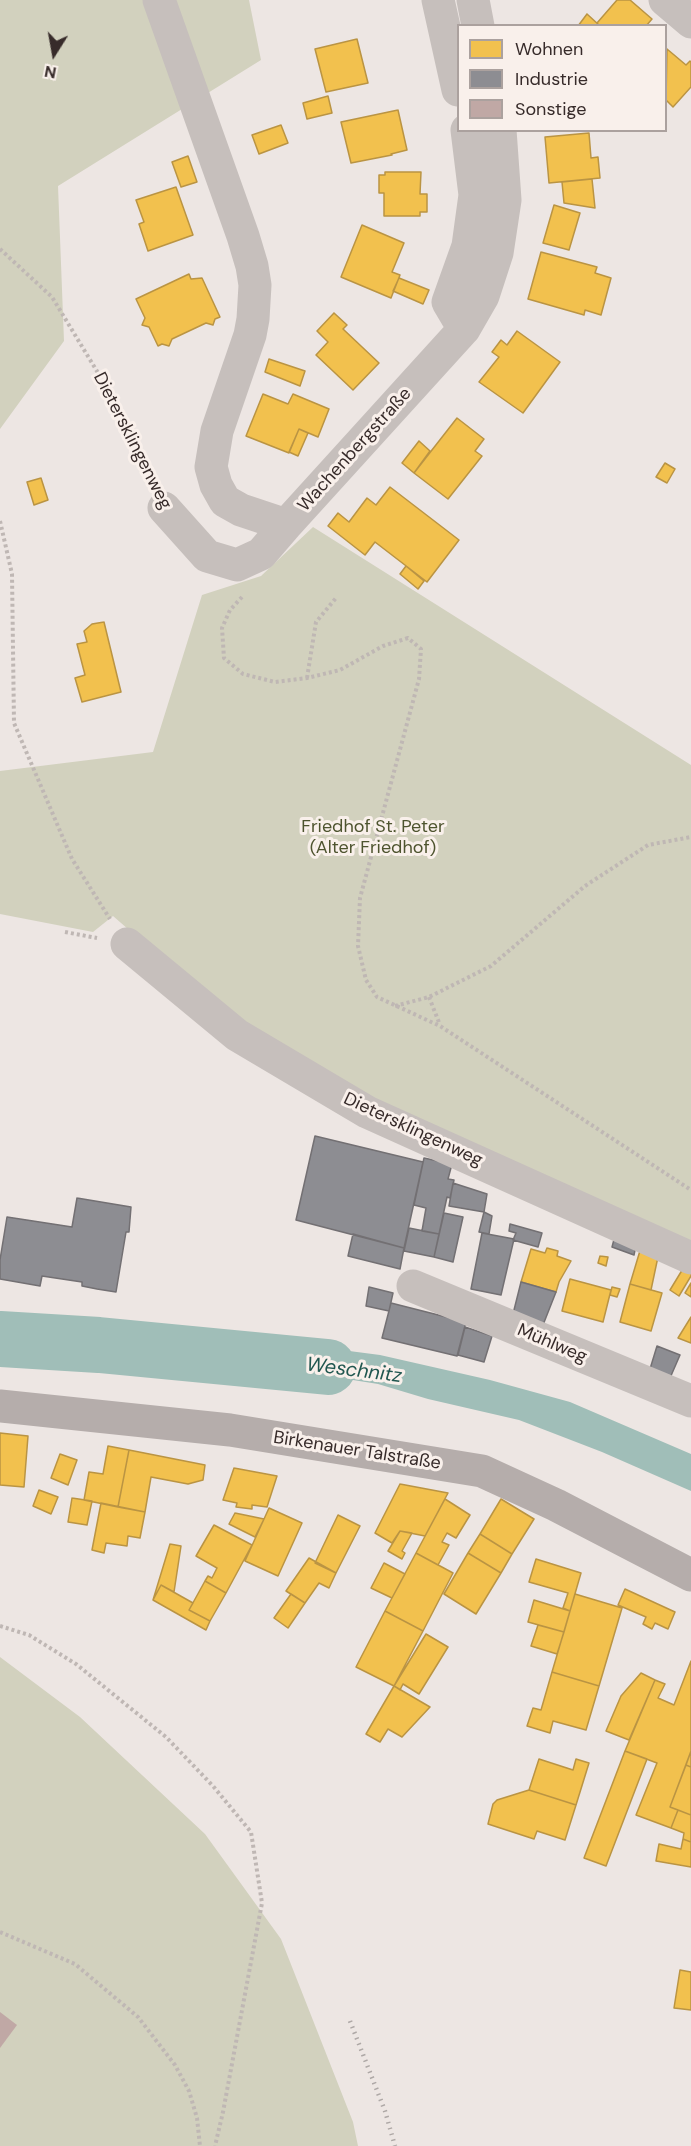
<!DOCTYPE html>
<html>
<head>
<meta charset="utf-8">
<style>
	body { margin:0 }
	#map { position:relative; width:691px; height:2146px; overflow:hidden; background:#ede6e3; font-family:"DM Sans",sans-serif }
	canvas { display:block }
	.legend { position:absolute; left:457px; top:24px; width:210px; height:108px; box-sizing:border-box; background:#f9f0eb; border:2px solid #aba19e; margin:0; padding:8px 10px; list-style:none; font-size:18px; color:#372b2a }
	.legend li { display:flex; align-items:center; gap:12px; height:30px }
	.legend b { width:30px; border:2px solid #aba19e }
	.north { position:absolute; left:24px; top:24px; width:60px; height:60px; -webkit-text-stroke:4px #f9f0eb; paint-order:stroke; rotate:191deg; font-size:16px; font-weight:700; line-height:24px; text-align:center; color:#372b2a }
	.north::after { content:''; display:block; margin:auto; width:21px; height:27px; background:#372b2a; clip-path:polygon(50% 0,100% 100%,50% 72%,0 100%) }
</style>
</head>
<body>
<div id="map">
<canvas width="691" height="2146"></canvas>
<ul class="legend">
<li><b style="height:16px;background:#f2c14e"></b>Wohnen</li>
<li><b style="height:16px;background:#8d8d92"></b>Industrie</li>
<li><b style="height:16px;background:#c0a8a5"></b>Sonstige</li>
</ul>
<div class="north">N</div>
</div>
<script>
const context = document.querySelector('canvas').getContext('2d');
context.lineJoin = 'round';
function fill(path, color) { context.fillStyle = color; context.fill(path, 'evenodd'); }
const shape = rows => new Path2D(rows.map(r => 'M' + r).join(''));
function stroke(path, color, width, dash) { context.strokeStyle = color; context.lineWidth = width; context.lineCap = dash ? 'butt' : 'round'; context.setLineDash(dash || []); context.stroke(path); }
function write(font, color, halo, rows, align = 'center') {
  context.font = font + ' "DM Sans",sans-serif'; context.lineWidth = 6; context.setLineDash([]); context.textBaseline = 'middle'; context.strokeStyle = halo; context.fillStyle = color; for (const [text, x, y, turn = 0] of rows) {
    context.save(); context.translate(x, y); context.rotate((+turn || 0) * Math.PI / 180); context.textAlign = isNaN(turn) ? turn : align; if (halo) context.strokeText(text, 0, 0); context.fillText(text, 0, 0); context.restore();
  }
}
fill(shape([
	[0,0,249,0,261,60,58,186,64,341,0,429],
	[313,527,691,765,691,1243,402,1113,244,1030,113,916,93,932,0,914,0,771,153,752,202,595,261,576],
	[0,1657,80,1717,205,1834,281,1939,353,2122,358,2146,0,2146]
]), '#d2d1be');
fill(shape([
	[257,1339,380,1355,490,1380,570,1402,691,1454,691,1491,602,1452,519,1420,428,1399,378,1384,328,1376,253,1369]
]), '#a0beb8');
const homes = shape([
	[617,0,630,0,652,19,646,26,598,26,597,23,617,0],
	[587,14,599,25,598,26,578,26,587,14],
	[357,39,368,83,326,92,315,49,357,39],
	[667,49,686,65,690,61,691,62,691,87,673,107,666,100,667,49],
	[328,96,332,113,307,119,303,103,328,96],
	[398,110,407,150,391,154,392,155,351,163,341,122,398,110],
	[281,125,288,143,259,154,252,135,281,125],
	[589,133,591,158,598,157,600,178,549,183,545,137,589,133],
	[188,156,197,182,181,187,172,162,188,156],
	[385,172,421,172,420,194,427,194,427,212,420,212,420,216,384,216,384,193,379,193,379,175,385,175,385,172],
	[592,179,595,208,564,203,562,182,592,179],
	[176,187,193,235,148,251,139,224,144,222,136,200,176,187],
	[554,205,580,213,569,250,543,243,554,205],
	[362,225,404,243,392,272,400,275,391,298,341,277,362,225],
	[541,252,597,267,595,273,611,278,601,315,585,310,584,315,528,299,541,252],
	[189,274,191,279,202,278,220,317,215,319,213,325,206,323,172,339,169,346,162,344,158,346,149,327,142,325,145,318,136,299,189,274],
	[399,278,429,290,423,304,393,291,399,278],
	[334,313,347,325,343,329,379,363,353,390,316,355,328,342,317,331,334,313],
	[517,331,560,362,523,413,479,382,499,357,492,352,501,340,507,345,517,331],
	[269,359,305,371,300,386,265,372,269,359],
	[263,394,288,404,293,394,329,409,318,437,299,429,289,453,246,436,263,394],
	[457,418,484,439,475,451,482,456,448,499,414,473,457,418],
	[299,429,308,433,298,456,289,452,299,429],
	[419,441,430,451,414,473,402,463,419,441],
	[665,463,675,469,667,483,656,477,665,463],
	[41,478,48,500,34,505,27,482,41,478],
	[390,487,459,540,427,582,375,542,365,555,328,526,338,513,349,522,367,498,376,505,390,487],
	[406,566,424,581,418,589,400,574,406,566],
	[104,622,121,692,82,702,75,678,85,675,77,644,87,642,84,631,92,624,104,622],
	[642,1244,659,1252,651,1290,630,1284,642,1244],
	[547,1248,558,1251,557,1256,571,1261,559,1282,556,1292,521,1282,531,1249,545,1253,547,1248],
	[600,1256,608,1257,606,1266,598,1263,600,1256],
	[684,1267,691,1272,691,1276,679,1296,670,1290,684,1267],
	[570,1279,611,1290,603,1322,562,1311,570,1279],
	[691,1283,691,1297,685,1293,691,1283],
	[630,1284,662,1293,651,1331,620,1322,630,1284],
	[612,1287,620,1289,617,1297,610,1295,612,1287],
	[691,1317,691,1343,678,1338,691,1317],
	[0,1433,28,1436,24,1487,0,1485,0,1433],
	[108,1446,129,1450,118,1507,84,1500,89,1472,103,1474,108,1446],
	[129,1450,205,1465,203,1480,188,1484,151,1477,145,1512,118,1507,129,1450],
	[60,1454,77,1460,68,1485,51,1478,60,1454],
	[234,1468,277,1476,267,1507,252,1505,252,1509,236,1507,237,1503,223,1500,234,1468],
	[400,1484,448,1493,425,1536,400,1531,392,1543,375,1533,400,1484],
	[39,1490,58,1497,51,1514,33,1506,39,1490],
	[72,1498,92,1501,87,1525,68,1522,72,1498],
	[445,1499,470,1515,456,1538,447,1533,442,1542,449,1545,438,1565,416,1553,445,1499],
	[501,1499,534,1519,512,1554,480,1534,501,1499],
	[101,1503,145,1512,140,1538,128,1536,127,1546,106,1543,104,1553,92,1550,101,1503],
	[269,1508,302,1523,278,1576,245,1561,269,1508],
	[235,1513,264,1519,255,1537,229,1524,235,1513],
	[338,1515,360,1526,336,1573,315,1563,338,1515],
	[214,1525,252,1545,226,1593,205,1581,208,1576,212,1578,217,1568,196,1556,214,1525],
	[400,1531,412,1533,402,1551,405,1553,402,1559,388,1551,400,1531],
	[480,1534,512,1554,501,1573,468,1553,480,1534],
	[170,1544,181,1546,174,1592,161,1585,153,1600,170,1544],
	[416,1553,453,1573,423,1631,385,1611,416,1553],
	[468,1553,501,1573,476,1614,444,1594,468,1553],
	[309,1558,336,1573,329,1588,319,1583,305,1603,286,1591,309,1558],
	[536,1559,581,1573,570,1611,563,1608,568,1593,529,1582,536,1559],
	[384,1563,405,1574,392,1598,371,1588,384,1563],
	[205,1581,226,1593,210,1621,189,1610,205,1581],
	[161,1585,193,1603,189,1610,210,1621,206,1630,153,1600,161,1585],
	[625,1589,675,1612,668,1629,655,1623,652,1629,643,1624,646,1617,618,1605,625,1589],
	[291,1594,305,1603,288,1628,274,1618,291,1594],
	[575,1594,622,1608,599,1686,552,1672,575,1594],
	[534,1600,570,1611,564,1632,528,1622,534,1600],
	[385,1611,423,1631,394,1686,356,1667,385,1611],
	[538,1625,564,1632,557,1654,531,1646,538,1625],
	[426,1634,448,1647,419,1694,403,1684,400,1690,394,1686,426,1634],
	[691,1661,691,1751,670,1807,678,1810,671,1828,636,1815,657,1763,625,1751,655,1680,665,1684,658,1698,674,1705,691,1661],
	[552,1672,599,1686,586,1730,553,1721,550,1733,527,1726,533,1708,541,1710,552,1672],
	[641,1673,655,1680,629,1740,606,1731,621,1696,641,1673],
	[394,1686,430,1707,402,1737,388,1729,380,1742,366,1734,394,1686],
	[625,1751,647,1759,606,1866,584,1858,625,1751],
	[691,1751,691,1767,686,1765,691,1751],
	[539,1759,573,1770,576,1759,589,1763,576,1805,529,1790,539,1759],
	[686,1765,691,1767,691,1815,670,1807,686,1765],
	[529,1790,576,1805,565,1840,537,1831,534,1839,488,1824,493,1804,497,1800,529,1790],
	[678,1810,691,1815,691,1842,683,1839,684,1833,671,1828,678,1810],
	[683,1839,691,1842,691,1867,656,1861,659,1844,681,1849,683,1839],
	[680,1970,691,1972,691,2010,674,2008,680,1970]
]);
fill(homes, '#f2c14e');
stroke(homes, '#ba9443', 1.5);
const industry = shape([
	[315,1136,423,1162,404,1248,296,1220,315,1136],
	[424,1158,452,1164,448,1179,454,1180,450,1198,447,1197,439,1234,422,1231,426,1208,414,1205,424,1158],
	[453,1183,487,1194,484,1212,449,1206,453,1183],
	[77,1198,131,1207,129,1232,126,1232,116,1292,97,1289,82,1286,82,1282,42,1276,40,1286,0,1279,0,1260,7,1217,72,1227,77,1198],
	[484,1212,492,1216,489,1234,479,1232,484,1212],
	[444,1213,463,1217,453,1262,434,1257,444,1213],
	[510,1224,542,1233,538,1247,513,1240,516,1233,509,1231,510,1224],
	[409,1228,439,1234,434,1257,404,1251,409,1228],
	[616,1232,637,1240,634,1255,612,1247,616,1232],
	[482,1233,514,1239,501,1295,471,1289,482,1233],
	[353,1234,404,1248,400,1269,348,1256,353,1234],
	[521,1282,556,1292,543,1325,513,1314,521,1282],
	[369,1287,393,1293,389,1311,366,1306,369,1287],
	[391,1303,466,1322,457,1356,382,1338,391,1303],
	[465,1327,492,1336,484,1362,458,1355,465,1327],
	[657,1346,680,1355,670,1378,650,1369,657,1346]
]);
fill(industry, '#8d8d92');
stroke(industry, '#737073', 1.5);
stroke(shape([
	[0,1339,99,1345,328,1367]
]), '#a0beb8', 56);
fill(shape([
	[0,2012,17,2025,0,2048]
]), '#c0a8a5');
stroke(shape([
	[0,249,52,297,109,391,150,479],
	[0,521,12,574,14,723,72,859,110,919],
	[242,597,230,610,222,628,224,658,243,674,275,682,307,678,340,670,383,646,408,638,421,649,419,679,360,898,358,946,366,980,377,997,440,1026,691,1190],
	[307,678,316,622,336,598],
	[65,932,97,938],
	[429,997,440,1025],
	[395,1006,429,997,491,966,585,886,648,845,691,837],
	[0,1626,29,1635,76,1664,166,1737,213,1786,251,1832,262,1903,223,2112,215,2146],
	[0,1932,75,1964,138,2017,175,2065,189,2091,197,2118,200,2146]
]), '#bfb7b4', 4, [3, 3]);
stroke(shape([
	[159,0,243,236,252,266,255,285,253,319,250,335,217,431,211,467,216,485,225,501,241,510,286,525],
	[438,0,458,90],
	[473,0,478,26],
	[665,0,691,22],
	[464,329,448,302,468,246,475,195,467,130],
	[164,508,207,556,237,565,261,554,286,525,464,329,483,296,497,253,505,200,500,130],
	[127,944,237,1035,367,1112,691,1258],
	[413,1286,691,1401]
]), '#c6bfbc', 33);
stroke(shape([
	[0,1406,230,1430,482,1471,556,1505,691,1575]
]), '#b5adab', 33);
stroke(shape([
	[350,2021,385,2111,395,2146]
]), '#aea8a6', 4.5, [1.5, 4.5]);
write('18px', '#372b2a', '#f9f0eb', [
	["Dietersklingenweg",132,441,63],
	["Wachenbergstraße",355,450,-48],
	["Dietersklingenweg",413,1130,25],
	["Mühlweg",552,1344,23],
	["Birkenauer Talstraße",357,1451,9]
]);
write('18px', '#4e542f', '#f9f0eb', [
	["Friedhof St. Peter",373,827],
	["(Alter Friedhof)",373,848]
]);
write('italic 20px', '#215750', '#f9f0eb', [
	["Weschnitz",354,1371,7]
]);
</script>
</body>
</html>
